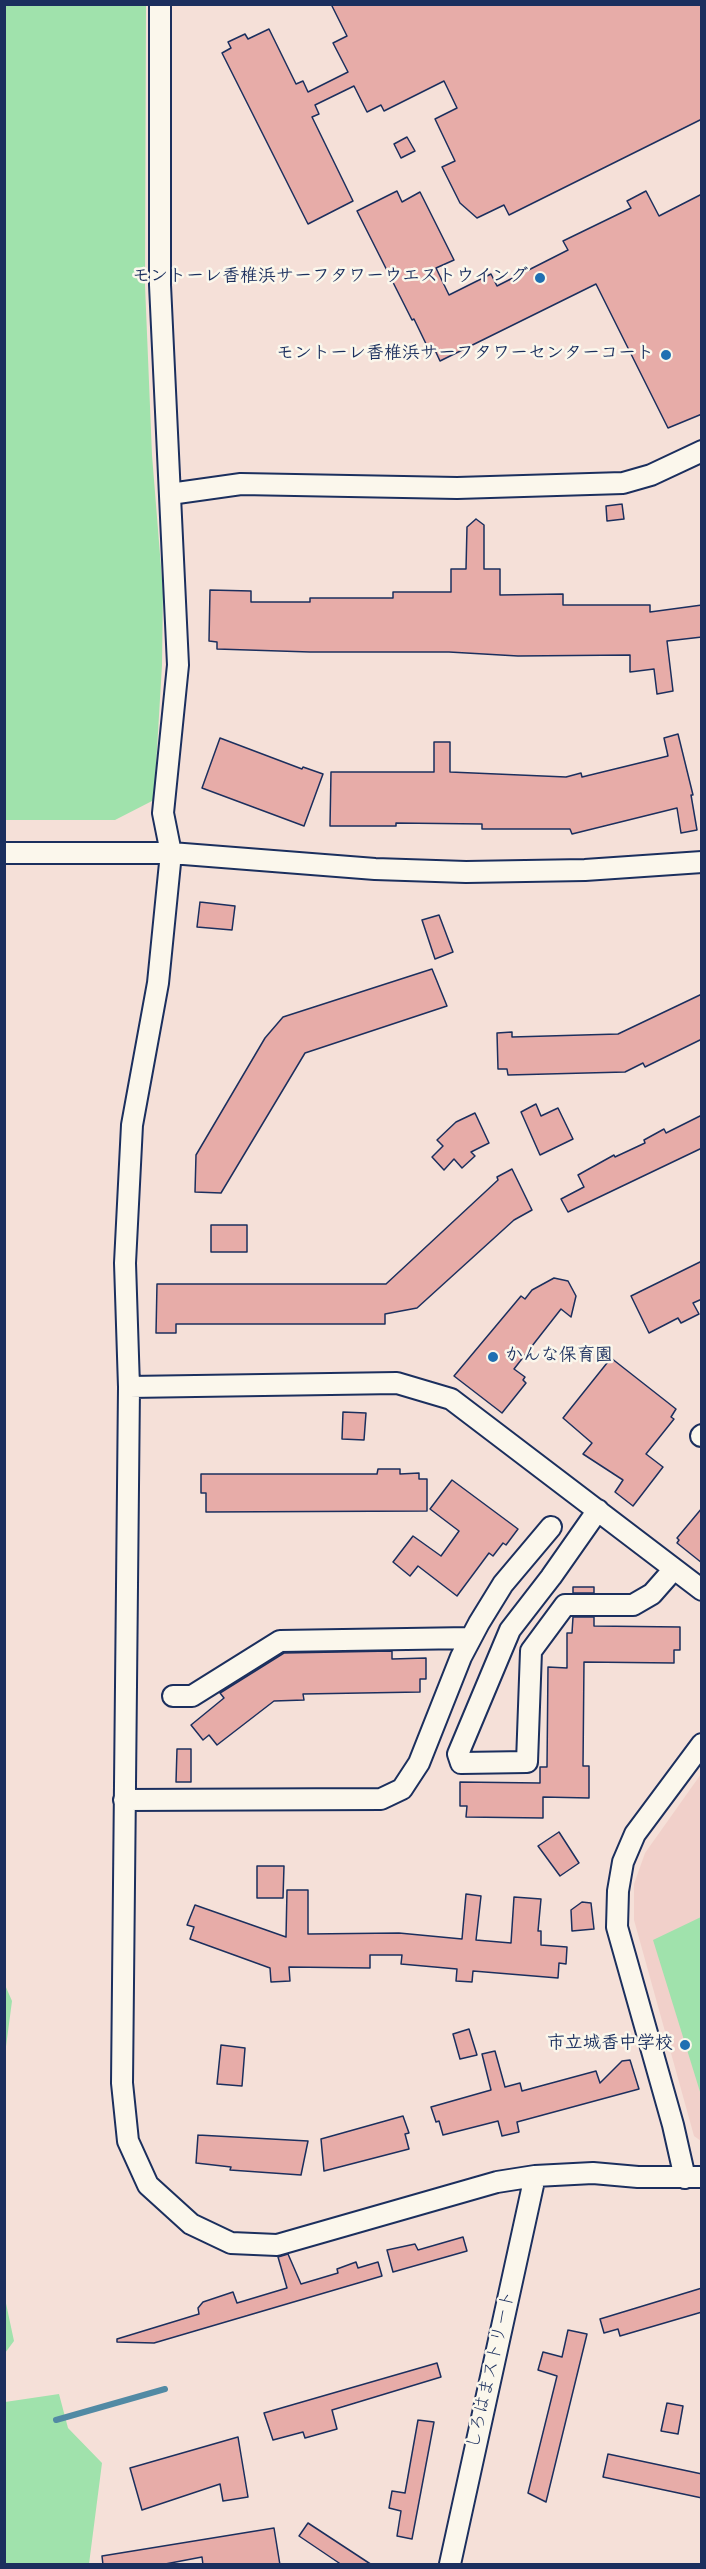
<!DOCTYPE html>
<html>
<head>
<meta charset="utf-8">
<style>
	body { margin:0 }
	#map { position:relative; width:706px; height:2569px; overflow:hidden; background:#f5e0d8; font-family:"Gochi Hand",sans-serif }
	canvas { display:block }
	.frame { position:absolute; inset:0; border:6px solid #1b2f5e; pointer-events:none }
</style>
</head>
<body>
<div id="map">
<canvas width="706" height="2569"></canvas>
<div class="frame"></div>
</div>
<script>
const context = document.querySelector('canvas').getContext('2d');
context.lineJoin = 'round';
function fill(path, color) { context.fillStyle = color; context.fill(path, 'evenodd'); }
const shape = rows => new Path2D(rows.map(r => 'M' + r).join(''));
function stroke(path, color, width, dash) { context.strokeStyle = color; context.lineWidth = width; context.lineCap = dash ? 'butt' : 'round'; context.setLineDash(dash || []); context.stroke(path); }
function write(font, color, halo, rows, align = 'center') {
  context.font = font + ' "Gochi Hand","Klee One",sans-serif'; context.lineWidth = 5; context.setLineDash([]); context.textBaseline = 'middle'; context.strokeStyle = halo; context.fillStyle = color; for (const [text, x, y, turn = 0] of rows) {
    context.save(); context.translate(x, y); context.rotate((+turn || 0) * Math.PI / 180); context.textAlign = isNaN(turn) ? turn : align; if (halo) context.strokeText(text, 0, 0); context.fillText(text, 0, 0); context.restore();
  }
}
fill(shape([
	[701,1774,701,2141,694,2136,634,1920,634,1884,645,1853]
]), '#f1d0ca');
fill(shape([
	[5,4,146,5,145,285,152,455,163,592,162,665,154,800,115,820,5,820],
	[701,1917,701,2095,653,1940],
	[5,1985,12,2001,5,2054],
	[4,2294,14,2341,5,2353,4,2353],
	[59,2394,68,2428,102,2463,89,2564,5,2564,5,2402]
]), '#a0e2ac');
stroke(shape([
	[56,2420,165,2389]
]), '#528aa4', 6);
const building = shape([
	[331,4,702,4,702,119,509,215,504,205,477,218,460,203,442,167,455,161,435,119,457,108,444,81,384,111,381,105,367,112,354,86,315,105,319,114,312,117,353,201,308,224,222,53,231,48,228,42,245,34,248,39,269,29,296,84,303,81,308,92,348,72,333,43,347,36,331,4],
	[407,137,415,151,401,158,394,144,407,137],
	[397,191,402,202,420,192,454,260,436,268,449,295,491,274,497,286,568,250,563,241,631,208,627,201,646,191,659,216,702,194,702,414,668,428,596,284,440,361,434,348,429,350,414,319,412,320,357,211,397,191],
	[622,504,624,519,607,521,606,506,622,504],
	[476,519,484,525,484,569,500,569,500,595,563,594,563,605,650,605,650,612,702,605,702,637,667,641,673,691,657,694,654,669,630,672,630,655,518,656,449,652,310,652,217,649,217,642,209,641,210,590,251,591,251,602,310,602,310,598,393,598,393,592,451,592,451,569,466,569,467,527,476,519],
	[678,734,693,795,691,795,697,830,681,833,677,808,572,834,570,829,482,829,482,824,396,823,396,826,330,826,331,772,434,772,434,742,450,742,450,772,566,777,581,773,582,777,668,756,664,738,678,734],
	[220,738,302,769,303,767,323,774,304,826,202,788,220,738],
	[200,902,235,906,232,930,197,927,200,902],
	[439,915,453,952,435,959,422,920,439,915],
	[432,969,447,1006,305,1053,221,1193,195,1192,196,1155,265,1038,283,1017,432,969],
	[702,994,702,1039,645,1067,643,1063,625,1072,508,1075,507,1069,498,1069,497,1033,512,1032,512,1037,618,1034,702,994],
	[536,1104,541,1116,558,1108,573,1139,540,1155,521,1112,536,1104],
	[475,1113,489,1143,471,1152,475,1156,462,1168,454,1159,444,1170,432,1157,443,1146,437,1140,456,1122,475,1113],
	[702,1115,702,1148,568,1212,561,1199,584,1187,578,1175,614,1155,615,1157,645,1143,644,1140,664,1129,666,1133,702,1115],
	[512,1169,532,1210,514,1220,417,1308,385,1314,385,1324,176,1324,176,1333,156,1333,157,1284,386,1284,498,1180,497,1177,512,1169],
	[211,1225,247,1225,247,1252,211,1252,211,1225],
	[702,1261,702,1299,693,1303,699,1314,681,1323,678,1318,649,1333,631,1296,702,1261],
	[554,1278,568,1281,576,1296,571,1317,561,1309,514,1369,525,1377,523,1380,526,1383,502,1413,454,1376,521,1296,525,1299,532,1290,554,1278],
	[611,1358,676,1409,671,1417,674,1419,646,1454,663,1467,633,1506,615,1492,623,1480,583,1454,592,1443,563,1418,611,1358],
	[343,1412,366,1413,364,1440,342,1439,343,1412],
	[378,1469,400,1469,400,1474,419,1473,419,1479,427,1479,427,1511,206,1512,206,1493,201,1493,201,1474,377,1474,378,1469],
	[452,1480,518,1529,506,1545,503,1543,493,1556,489,1553,457,1596,418,1566,410,1576,393,1562,413,1536,441,1556,459,1531,430,1509,452,1480],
	[702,1508,702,1563,677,1543,679,1540,677,1538,702,1508],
	[573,1587,594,1587,594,1593,573,1593,573,1587],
	[573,1617,594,1617,594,1626,680,1627,680,1650,674,1650,674,1663,584,1662,583,1766,589,1766,589,1798,543,1797,543,1818,466,1817,467,1806,460,1806,460,1782,540,1783,540,1767,547,1767,548,1667,567,1668,567,1633,572,1633,573,1617],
	[392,1651,392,1659,426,1658,426,1679,420,1679,420,1692,303,1694,304,1700,274,1701,217,1745,209,1735,203,1740,191,1725,224,1698,220,1693,284,1653,392,1651],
	[177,1749,191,1749,191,1782,176,1782,177,1749],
	[559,1832,579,1863,560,1876,538,1846,559,1832],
	[257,1866,284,1866,283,1898,257,1898,257,1866],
	[287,1890,308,1890,308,1934,399,1933,462,1939,466,1894,481,1896,476,1940,511,1943,514,1897,541,1899,538,1931,541,1931,541,1945,567,1947,566,1964,559,1963,558,1978,473,1971,472,1982,456,1981,457,1969,401,1964,402,1955,370,1955,370,1968,289,1967,290,1981,271,1982,270,1968,190,1939,194,1927,187,1925,195,1905,286,1937,287,1890],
	[582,1902,591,1903,594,1929,572,1931,571,1910,582,1902],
	[469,2029,477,2055,460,2059,453,2034,469,2029],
	[221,2045,245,2048,242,2086,217,2084,221,2045],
	[495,2051,505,2087,520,2083,522,2091,596,2071,600,2083,622,2061,630,2060,639,2089,517,2122,519,2132,502,2136,498,2121,443,2135,439,2121,436,2122,431,2107,491,2090,482,2054,495,2051],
	[403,2116,409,2133,405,2134,409,2149,324,2171,321,2139,403,2116],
	[198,2135,308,2141,301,2175,230,2170,231,2167,196,2163,198,2135],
	[463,2237,467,2251,393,2272,387,2250,415,2244,418,2250,463,2237],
	[288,2254,301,2284,338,2273,337,2269,356,2262,358,2268,378,2262,382,2276,154,2343,117,2342,117,2339,199,2314,198,2308,203,2302,233,2292,237,2303,287,2288,278,2257,288,2254],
	[702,2288,702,2312,620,2336,618,2329,604,2333,600,2319,702,2288],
	[568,2330,587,2334,546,2502,528,2493,557,2376,538,2370,543,2352,562,2357,568,2330],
	[437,2363,441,2377,332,2410,337,2429,305,2438,303,2432,273,2440,264,2413,437,2363],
	[667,2403,683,2406,678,2434,661,2431,667,2403],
	[418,2420,434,2422,412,2539,397,2536,401,2511,389,2508,392,2491,405,2493,418,2420],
	[238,2437,248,2497,223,2501,220,2484,142,2510,130,2468,238,2437],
	[608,2454,702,2474,702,2498,603,2477,608,2454],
	[308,2523,372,2565,342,2565,299,2536,308,2523],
	[274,2528,280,2565,203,2565,202,2557,160,2565,103,2565,102,2556,274,2528]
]);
fill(building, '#e7aca8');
stroke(building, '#1b2f5e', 1.5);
const minor = shape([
	[160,4,160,285,178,665,163,813,171,853,158,983,132,1125,125,1263,129,1387,122,2083,128,2141,148,2185,191,2224,231,2243,277,2245,497,2182,535,2176,593,2173,638,2177,702,2177],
	[170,494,241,484,457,488,623,483,651,475,702,451],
	[4,853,171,853,375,869,466,872,585,870,702,862],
	[129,1387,397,1383,451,1399,702,1590],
	[701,1436,702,1435],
	[598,1510,551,1577,510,1630,458,1754,461,1763,527,1762,531,1651,565,1605,633,1605,652,1594,674,1569],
	[173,1696,192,1696,280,1641,470,1638],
	[124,1800,381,1799,402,1789,419,1763,461,1657,479,1623,503,1584,551,1527],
	[685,2178,673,2125,617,1927,618,1891,623,1862,635,1834,702,1744],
	[450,2564,535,2176]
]);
stroke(minor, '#1b2f5e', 24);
stroke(minor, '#fbf7ec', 20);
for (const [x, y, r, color] of [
	[540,278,6,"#1f6fb2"],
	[666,355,6,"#1f6fb2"],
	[493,1357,6,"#1f6fb2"],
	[685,2045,6,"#1f6fb2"]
]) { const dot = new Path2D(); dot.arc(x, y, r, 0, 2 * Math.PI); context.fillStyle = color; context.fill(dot); stroke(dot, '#fbf7ec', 2); }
write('bold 18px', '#1b2f5e', '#fbf7ec', [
	["モントーレ香椎浜サーフタワーウエストウイング",528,278],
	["モントーレ香椎浜サーフタワーセンターコート",654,355],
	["かんな保育園",505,1357,"left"],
	["市立城香中学校",673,2045]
], 'right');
write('18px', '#1b2f5e', '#fbf7ec', [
	["しろはまストリート",493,2370,-77]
]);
</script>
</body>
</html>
